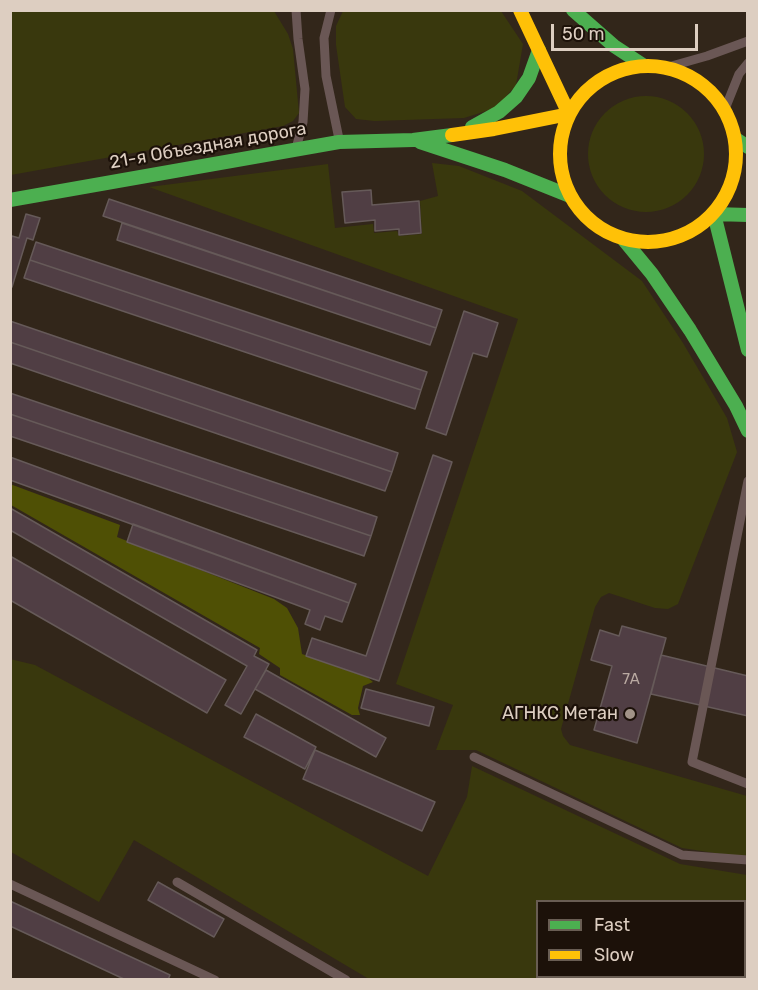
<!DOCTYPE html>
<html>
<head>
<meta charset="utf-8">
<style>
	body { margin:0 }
	#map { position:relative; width:758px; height:990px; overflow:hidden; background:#32261a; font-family:Rubik,sans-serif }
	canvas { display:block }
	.frame { position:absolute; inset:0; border:12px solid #ddcec1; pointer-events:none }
	.legend { position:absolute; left:536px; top:900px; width:210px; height:78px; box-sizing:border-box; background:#1c1109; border:2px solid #695d53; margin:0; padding:8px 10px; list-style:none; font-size:18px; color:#ddcec1 }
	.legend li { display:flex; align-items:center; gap:12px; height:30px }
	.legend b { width:30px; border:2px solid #695d53 }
	.scale { position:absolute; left:551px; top:24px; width:147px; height:27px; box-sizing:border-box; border:3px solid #ddcec1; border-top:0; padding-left:8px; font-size:18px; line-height:21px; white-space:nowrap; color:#ddcec1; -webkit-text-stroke:4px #1c1109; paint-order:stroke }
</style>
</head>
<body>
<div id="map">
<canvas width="758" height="990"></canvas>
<div class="frame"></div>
<ul class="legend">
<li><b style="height:8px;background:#4caf50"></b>Fast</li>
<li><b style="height:8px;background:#ffc107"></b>Slow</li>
</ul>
<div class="scale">50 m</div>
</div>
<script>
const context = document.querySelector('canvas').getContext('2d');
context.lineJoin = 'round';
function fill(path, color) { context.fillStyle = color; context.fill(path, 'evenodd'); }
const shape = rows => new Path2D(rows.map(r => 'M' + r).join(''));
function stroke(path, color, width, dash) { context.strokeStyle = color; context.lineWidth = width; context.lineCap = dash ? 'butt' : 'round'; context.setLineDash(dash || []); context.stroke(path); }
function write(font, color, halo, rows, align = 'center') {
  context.font = font + ' Rubik,sans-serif'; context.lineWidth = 4.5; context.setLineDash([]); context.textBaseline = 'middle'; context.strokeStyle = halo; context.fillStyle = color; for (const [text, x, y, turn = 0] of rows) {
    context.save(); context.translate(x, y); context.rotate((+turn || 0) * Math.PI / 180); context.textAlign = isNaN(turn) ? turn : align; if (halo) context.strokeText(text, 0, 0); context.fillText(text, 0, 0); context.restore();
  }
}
fill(shape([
	[274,11,288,34,293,49,299,113,293,121,283,126,11,175,11,11],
	[343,11,501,11,523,44,516,85,496,108,464,118,375,121,356,119,345,107,336,45,336,26],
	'588 154a58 58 0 1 1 116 0a58 58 0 1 1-116 0Z',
	[432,163,459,166,522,191,642,281,683,343,727,418,737,452,678,604,668,609,655,608,609,593,601,597,595,607,561,729,563,736,570,745,747,796,747,858,682,848,476,750,436,750,453,705,396,684,518,319,149,187,328,164,335,228,373,224,374,233,397,231,399,236,422,234,420,201,438,196],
	[10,659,35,665,428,876,467,797,472,766,680,864,747,875,747,979,369,979,134,840,99,902,11,852],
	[538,902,744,902,744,976,538,976]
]), '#39380d');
fill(shape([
	[10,484,120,525,117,537,274,599,287,608,298,628,302,654,366,676,373,682,363,686,358,708,360,715,352,715,280,675,280,668,259,654,260,648,11,505]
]), '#4f5005');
const building = shape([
	[371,190,372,205,419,201,421,233,399,235,399,229,375,231,375,220,345,223,342,192,371,190],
	[109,199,442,310,436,328,103,216,109,199],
	[26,214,40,218,33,240,27,238,12,287,10,287,10,242,12,236,19,238,26,214],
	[122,223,436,328,430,345,117,240,122,223],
	[36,242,427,372,421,390,30,260,36,242],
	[30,260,421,390,415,409,24,278,30,260],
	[464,311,498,323,487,357,473,353,446,435,426,428,464,311],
	[10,321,398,453,392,472,10,342,10,321],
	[10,342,392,472,385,491,10,363,10,342],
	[10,393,377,517,371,536,10,414,10,393],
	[10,414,371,536,364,556,10,436,10,414],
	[433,455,452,462,379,681,306,656,312,638,366,656,433,455],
	[10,457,356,584,349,603,10,480,10,457],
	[10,508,257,650,254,656,269,664,241,714,225,705,247,666,10,530,10,508],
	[133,524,349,603,342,622,325,616,320,630,305,624,310,610,127,542,133,524],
	[10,556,226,680,207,713,10,600,10,556],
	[622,626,666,638,637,743,594,730,612,666,591,660,600,630,619,636,622,626],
	[661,655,748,676,748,716,651,694,661,655],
	[266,670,386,738,376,757,255,689,266,670],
	[366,689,434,707,429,726,361,708,366,689],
	[256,714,316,747,305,769,244,737,256,714],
	[315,750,435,802,422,831,303,779,315,750],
	[158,882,224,919,214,937,148,900,158,882],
	[10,901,170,975,168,980,126,980,10,926,10,901]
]);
fill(building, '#503e44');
stroke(building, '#665a59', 1.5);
stroke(shape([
	[296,10,298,39,305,89,303,122,297,145],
	[331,10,324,38,326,76,339,139],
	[668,67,707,56,748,41],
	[725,109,739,74,748,63],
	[748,481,692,762,748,784],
	[474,757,682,855,748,860],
	[177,882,346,980],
	[10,884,215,980]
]), '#6a5755', 9);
stroke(shape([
	[573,10,614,46,643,65],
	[472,127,499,112,516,97,529,78,539,50],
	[736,139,748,147],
	[420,142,505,170,570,196],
	[10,200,339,142,413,140,452,135],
	[714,214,748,215],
	[714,214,748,350],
	[624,240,652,274,690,330,736,406,748,431]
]), '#4caf50', 14);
stroke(shape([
	'560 154a88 88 0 1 1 176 0a88 88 0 1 1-176 0Z',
	[452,135,494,129,569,114,520,10]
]), '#ffc107', 14);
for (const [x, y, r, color] of [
	[630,714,6,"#a19387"]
]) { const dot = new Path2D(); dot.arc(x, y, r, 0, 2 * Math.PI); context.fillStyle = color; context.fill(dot); stroke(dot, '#1c1109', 2); }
write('15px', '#baaaa2', null, [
	["7А",631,680]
]);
write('18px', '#ddcec1', '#1c1109', [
	["21-я Объездная дорога",208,146,-10]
]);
write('18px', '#ddcec1', '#1c1109', [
	["АГНКС Метан",618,714]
], 'right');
</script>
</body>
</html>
